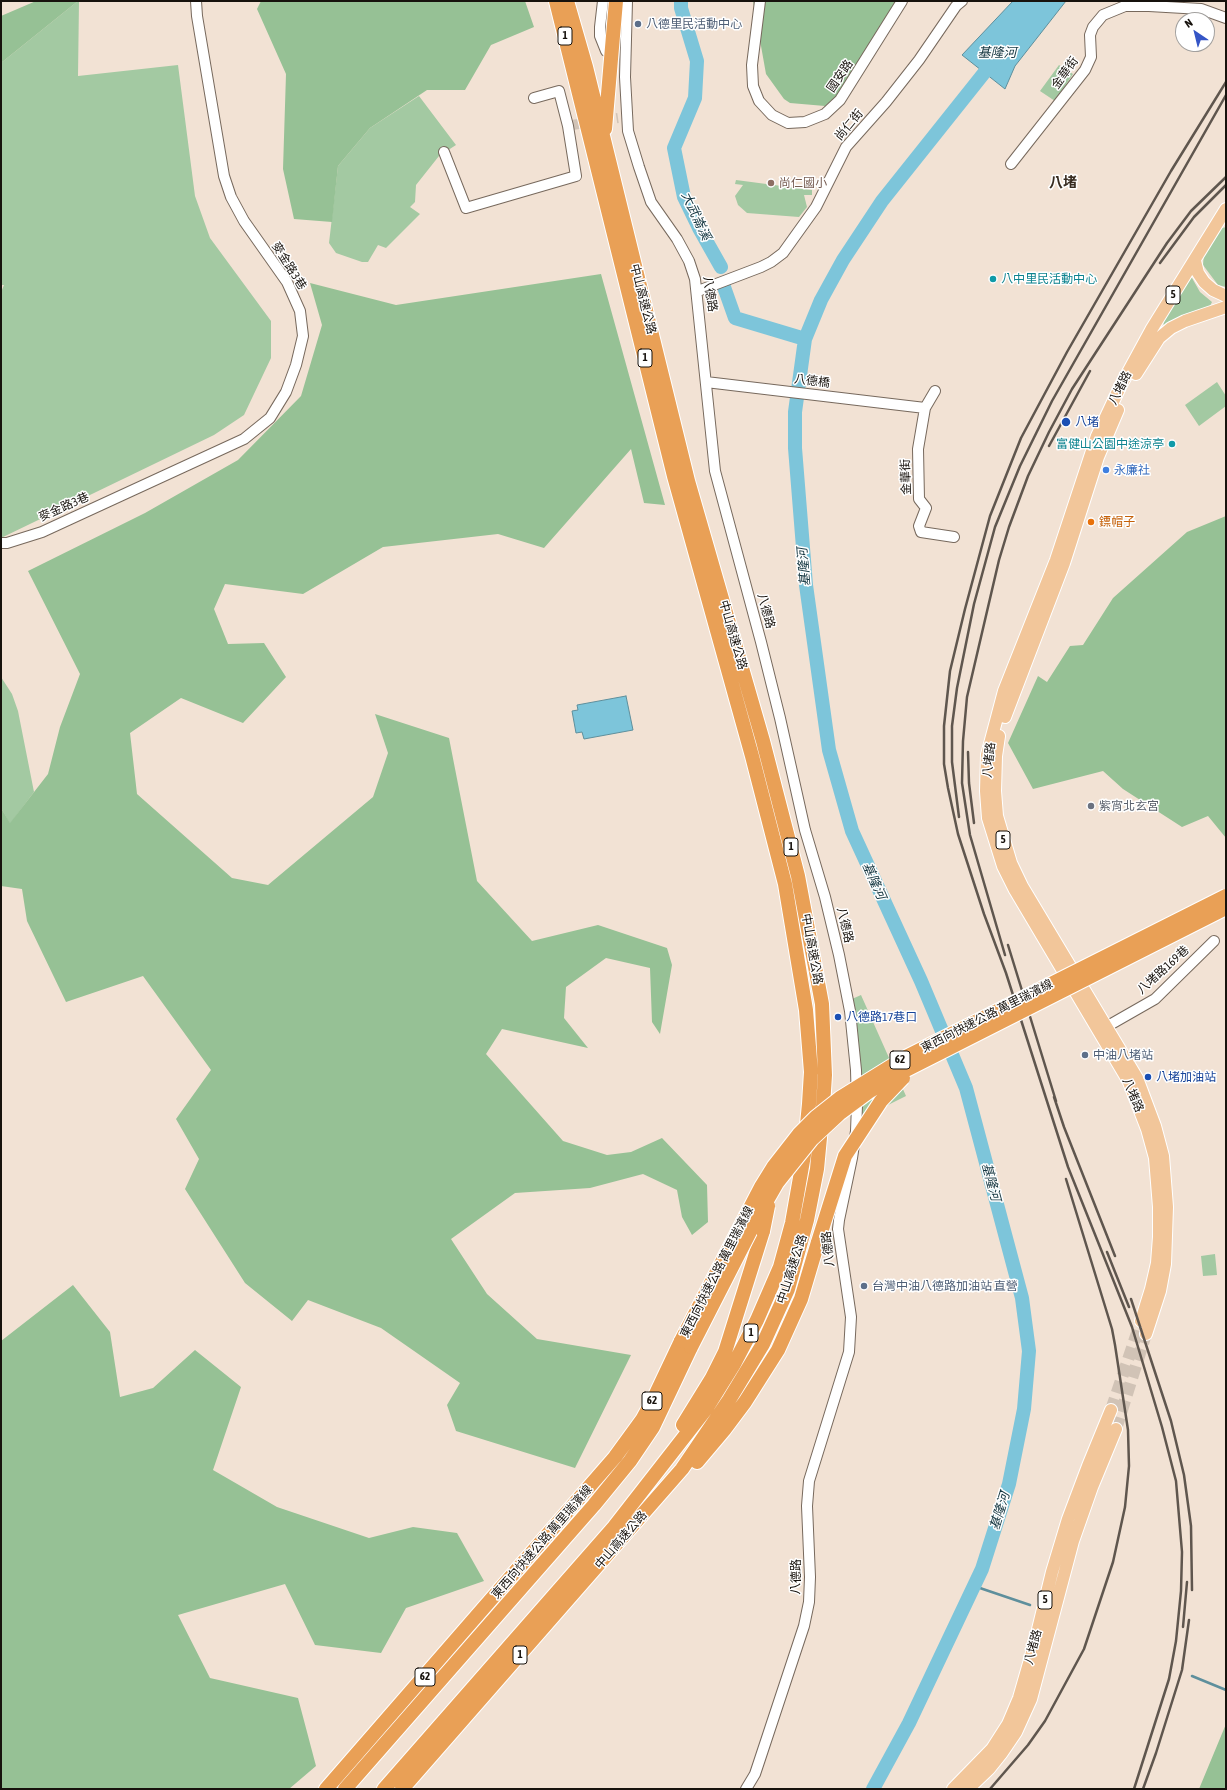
<!DOCTYPE html>
<html>
<head>
<meta charset="utf-8">
<style>
	body { margin:0 }
	#map { position:relative; width:1227px; height:1790px; overflow:hidden; background:#f2e2d4; font-family:"Asap Condensed",sans-serif }
	canvas { display:block }
	.frame { position:absolute; inset:0; border:2px solid #17120d; pointer-events:none }
	.north { position:absolute; left:1175px; top:12px; width:40px; height:40px; box-sizing:border-box; background:#fff; border:1px solid #a2a09e; border-radius:50%; rotate:325deg; font-size:11px; font-weight:700; line-height:16px; text-align:center; color:#17120d }
	.north::after { content:''; display:block; margin:auto; width:14px; height:18px; background:#3555c6; clip-path:polygon(50% 0,100% 100%,50% 72%,0 100%) }
</style>
</head>
<body>
<div id="map">
<canvas width="1227" height="1790"></canvas>
<div class="frame"></div>
<div class="north">N</div>
</div>
<script>
const context = document.querySelector('canvas').getContext('2d');
context.lineJoin = 'round';
function fill(path, color) { context.fillStyle = color; context.fill(path, 'evenodd'); }
const shape = rows => new Path2D(rows.map(r => 'M' + r).join(''));
function stroke(path, color, width, dash) { context.strokeStyle = color; context.lineWidth = width; context.lineCap = dash ? 'butt' : 'round'; context.setLineDash(dash || []); context.stroke(path); }
function write(font, color, halo, rows, align = 'center') {
  context.font = font + ' "Asap Condensed","Noto Sans TC",sans-serif'; context.lineWidth = 3; context.setLineDash([]); context.textBaseline = 'middle'; context.strokeStyle = halo; context.fillStyle = color; for (const [text, x, y, turn = 0] of rows) {
    context.save(); context.translate(x, y); context.rotate((+turn || 0) * Math.PI / 180); context.textAlign = isNaN(turn) ? turn : align; if (halo) context.strokeText(text, 0, 0); context.fillText(text, 0, 0); context.restore();
  }
}
fill(shape([
	[78,1,79,1,78,76,178,65,195,196,210,238,271,321,271,358,244,415,214,435,1,538,1,292,4,285,1,285,1,63],
	[1059,65,1073,74,1055,101,1040,91],
	[419,96,456,145,439,156,416,185,415,202,410,207,420,214,386,248,378,245,368,262,362,262,336,253,329,243,338,166,370,128],
	[736,180,812,190,812,195,804,195,807,207,799,217,747,213,738,205,735,196,743,185,735,184],
	[1226,227,1226,287,1218,285,1203,265,1204,253,1219,229],
	[1188,278,1192,278,1200,292,1212,302,1210,306,1164,326,1163,321],
	[1217,382,1226,396,1226,406,1199,426,1185,405],
	[1,677,12,694,18,711,34,792,10,824,1,808],
	[861,995,906,1096,882,1108,857,1115,852,999],
	[1215,1254,1217,1275,1203,1276,1201,1256]
]), '#a3c9a2');
fill(shape([
	[36,1,78,1,1,63,1,16],
	[261,1,525,1,534,27,491,45,465,90,427,90,370,128,338,166,332,222,294,219,283,169,286,74,257,9],
	[753,1,901,1,849,86,825,106,790,103,784,99,766,74],
	[601,274,665,505,644,503,631,449,544,548,498,534,383,547,303,594,225,584,214,609,228,644,264,643,286,677,243,723,181,698,130,733,137,794,232,878,268,885,373,797,388,753,375,714,449,738,477,881,532,941,598,925,667,948,672,965,660,1034,652,1022,650,968,606,958,566,987,564,1018,588,1048,502,1029,486,1054,563,1141,607,1155,631,1152,662,1138,707,1185,708,1222,692,1235,682,1217,677,1190,643,1174,590,1188,515,1193,451,1239,487,1294,537,1339,631,1355,575,1468,456,1431,447,1405,460,1383,381,1328,308,1300,292,1321,245,1283,185,1189,199,1159,176,1119,211,1070,143,976,66,1002,27,921,22,889,1,886,1,808,10,823,48,774,60,727,80,674,28,571,145,513,238,460,301,396,322,325,310,283,396,305],
	[1226,516,1226,838,1208,816,1182,827,1123,789,1103,771,1033,789,1008,743,1038,676,1047,682,1070,646,1083,645,1113,598,1187,532],
	[73,1285,110,1332,120,1397,153,1388,195,1350,241,1387,213,1470,277,1507,369,1538,413,1527,457,1533,484,1581,406,1608,381,1653,315,1645,285,1584,178,1615,210,1678,298,1698,316,1766,289,1789,1,1789,1,1341],
	[1226,1724,1226,1789,1199,1789]
]), '#96c195');
const water = shape([
	[1013,1,1066,1,1015,66,1005,89,962,55,1013,1],
	[626,696,633,730,584,739,582,732,576,733,572,711,578,710,577,705,626,696]
]);
fill(water, '#7dc5da');
stroke(water, '#5e8f9c', 1);
stroke(shape([
	[974,1586,1030,1605],
	[1192,1676,1226,1690]
]), '#5e8f9c', 2.5);
stroke(shape([
	[681,1,681,8,697,61,695,98,674,148,684,197,699,228,721,267],
	[724,287,735,318,805,339],
	[873,1789,909,1723,982,1569,1009,1484,1024,1409,1029,1351,1022,1298,966,1088,921,981,852,831,829,750,806,585,795,448,795,412,805,339,821,300,843,260,882,201,996,58]
]), '#7dc5da', 14);
stroke(shape([
	[572,125,618,118]
]), '#d1c3b6', 10, [10, 5]);
stroke(shape([
	[1111,1410,1141,1321],
	[1116,1429,1146,1334]
]), '#d1c3b6', 12, [12, 6]);
const minor = shape([
	[603,1,600,27,600,36,606,51],
	[627,1,625,77,628,131,639,167,651,202,677,239,689,261,695,279,715,471,761,642,780,718,805,830,825,897,839,955,850,1011,856,1070,857,1105,856,1131,852,1158,839,1220,838,1229,851,1317,849,1352,809,1481,807,1506,810,1577,809,1602,804,1626,759,1762,755,1774,746,1789],
	[760,1,752,65,753,86,759,101,772,115,788,123,805,122,825,114,840,100,902,1],
	[444,152,466,208,576,176,568,126,559,91,534,98],
	[1011,164,1085,70,1091,57,1090,35,1093,27,1103,15,1125,6,1149,6,1201,9,1226,18],
	[698,291,761,267,771,262,783,253,816,207,846,147,886,102,919,60,956,6,962,1],
	[706,382,925,408],
	[935,391,925,408,918,449,919,499,926,508,919,526,921,532,954,537],
	[1,543,7,543,42,532,244,439,270,418,286,392,296,365,303,336,300,311,287,282,244,221,231,197,224,176,197,16,196,1],
	[1106,1027,1155,999,1214,941]
]);
const major = shape([
	[1195,261,1198,273,1204,282,1213,290,1226,296],
	[1136,374,1159,338,1171,328,1185,321,1226,307],
	[1005,717,1064,563,1098,457,1118,410],
	[999,736,996,756,995,791,997,816,1011,863,1022,886,1137,1078,1155,1126,1163,1156,1167,1207,1165,1264,1160,1291,1146,1334],
	[1141,1321,1151,1289,1157,1263,1159,1237,1159,1207,1155,1158,1147,1129,1129,1082,1015,890,1003,866,988,818,986,791,987,755,1004,691,1056,560,1097,436,1120,387,1151,330,1226,209],
	[953,1789,992,1749,1008,1724,1019,1698,1034,1646,1052,1572,1068,1519,1088,1466,1111,1410],
	[968,1789,989,1769,1001,1754,1016,1732,1031,1699,1073,1541,1092,1487,1116,1429]
]);
const highway = shape([
	[605,129,616,1],
	[683,1425,712,1378,725,1352,763,1231],
	[697,1462,724,1430,745,1402,778,1350,801,1299,818,1242],
	[326,1789,615,1457,642,1420,654,1398,681,1341],
	[345,1789,594,1505,630,1461,653,1427,691,1347],
	[384,1789,614,1527,706,1409,734,1364,757,1320,780,1267,792,1223,804,1155,809,1104,811,1072,806,1010,785,884,752,756,674,476,556,1],
	[402,1789,682,1469,729,1400,763,1344,788,1289,807,1220,817,1169,823,1106,825,1075,822,1004,798,876,763,741,688,481,586,67,567,1]
]);
stroke(minor, '#77695d', 12);
stroke(major, '#fff', 14);
stroke(highway, '#fff', 16);
stroke(minor, '#fff', 10);
stroke(major, '#f2c69a', 12);
stroke(highway, '#e9a056', 14);
stroke(shape([
	[1160,263,1194,217,1226,185],
	[1049,446,1090,371],
	[968,752,969,783,974,823],
	[959,817,952,762,952,726,957,688,974,604,995,527,1020,466,1052,401,1226,95],
	[1008,945,1056,1101],
	[1005,955,970,835,962,783,963,741,967,697,999,560,1009,527,1028,476,1049,432,1072,389,1167,243,1191,211,1226,177],
	[1054,1097,1064,1127,1115,1256],
	[1107,1252,1129,1307],
	[1131,1299,1171,1421,1184,1475,1191,1526,1192,1590],
	[1183,1627,1187,1582],
	[990,1789,1028,1745,1045,1721,1084,1649,1113,1562,1125,1507,1129,1466,1128,1430,1115,1345,1112,1329,1066,1179],
	[1134,1789,1169,1679,1176,1641,1181,1591,1182,1552,1176,1481,1162,1427,1132,1327,1068,1167,1006,973,984,914,958,834,948,788,944,764,944,726,950,671,965,609,990,516,1021,438,1067,352,1171,171,1226,82],
	[1143,1789,1156,1753,1182,1670,1189,1620]
]), '#5f564e', 2.5);
const highwayBridge = shape([
	[763,1231,768,1206],
	[818,1242,845,1156,881,1101,903,1078],
	[681,1341,761,1187,774,1166,799,1134,816,1117,840,1098,906,1057,1226,896],
	[691,1347,758,1216,777,1183,812,1139,839,1114,870,1091,904,1071,1226,908]
]);
stroke(highwayBridge, '#fff', 16, []);
stroke(highwayBridge, '#e9a056', 14);
for (const [x, y, r, color] of [
	[638,24,4,"#5c6f8a"],
	[771,183,4,"#8d6e63"],
	[993,279,4,"#0f9aa8"],
	[1066,422,5,"#1a4fb4"],
	[1172,444,4,"#0f9aa8"],
	[1106,470,4,"#3f7fe0"],
	[1091,522,4,"#e8710a"],
	[1091,806,4,"#6b7280"],
	[838,1017,4,"#1a4fb4"],
	[1085,1055,4,"#5c6f8a"],
	[1148,1077,4,"#1a4fb4"],
	[864,1286,4,"#5c6f8a"]
]) { const dot = new Path2D(); dot.arc(x, y, r, 0, 2 * Math.PI); context.fillStyle = color; context.fill(dot); stroke(dot, '#fff', 1.5); }
for (const [x, y, w] of [
	[565,36,14],
	[1173,295,14],
	[645,358,14],
	[1003,840,14],
	[791,847,14],
	[900,1060,20],
	[751,1333,14],
	[652,1401,20],
	[1045,1600,14],
	[520,1655,14],
	[425,1677,20]
]) { const box = new Path2D(); box.roundRect(x - w / 2, y - 9, w, 18, 3); context.fillStyle = '#fff'; context.fill(box); stroke(box, '#17120d', 1); }
write('bold 11px', '#17120d', null, [
	["1",565,36],
	["5",1173,295],
	["1",645,358],
	["5",1003,840],
	["1",791,847],
	["62",900,1060],
	["1",751,1333],
	["62",652,1401],
	["5",1045,1600],
	["1",520,1655],
	["62",425,1677]
]);
write('12px', '#4e5e75', '#fff', [
	["八德里民活動中心",646,24],
	["中油八堵站",1093,1055],
	["台灣中油八德路加油站 直營",872,1286]
], 'left');
write('12px', '#17120d', '#fff', [
	["金華街",1065,73,-54],
	["國安路",840,76,-56],
	["尚仁街",849,125,-50],
	["麥金路3巷",289,266,58],
	["八德路",710,294,81],
	["中山高速公路",643,299,76],
	["八德橋",812,381,7],
	["八堵路",1120,388,-63],
	["金華街",906,477,-92],
	["麥金路3巷",64,507,-24],
	["八德路",766,611,75],
	["中山高速公路",733,635,74],
	["八堵路",989,760,-84],
	["八德路",845,925,77],
	["中山高速公路",812,949,80],
	["八堵路169巷",1163,970,-42],
	["東西向快速公路 萬里瑞濱線",987,1016,-27],
	["八堵路",1133,1095,67],
	["八德路",828,1249,-96],
	["中山高速公路",792,1269,-72],
	["東西向快速公路 萬里瑞濱線",717,1272,-63],
	["中山高速公路",621,1540,-49],
	["東西向快速公路 萬里瑞濱線",542,1542,-49],
	["八德路",796,1577,-90],
	["八堵路",1033,1647,-75]
]);
write('12px', '#785e54', '#fff', [
	["尚仁國小",779,183]
], 'left');
write('12px', '#0d838f', '#fff', [
	["八中里民活動中心",1001,279],
	["富健山公園中途涼亭",1164,444,"right"]
], 'left');
write('12px', '#164399', '#fff', [
	["八堵",1075,422],
	["八德路17巷口",846,1017],
	["八堵加油站",1156,1077]
], 'left');
write('12px', '#366cbe', '#fff', [
	["永廉社",1114,470]
], 'left');
write('12px', '#c56008', '#fff', [
	["鏢帽子",1099,522]
], 'left');
write('12px', '#5b616d', '#fff', [
	["紫宵北玄宮",1099,806]
], 'left');
write('italic 13px', '#153741', '#fff', [
	["基隆河",997,53],
	["大武崙溪",696,216,65],
	["基隆河",804,567,-95],
	["基隆河",874,881,66],
	["基隆河",991,1182,75],
	["基隆河",1000,1511,-73]
]);
write('bold 14px', '#382c21', '#fff', [
	["八堵",1063,183]
]);
</script>
</body>
</html>
